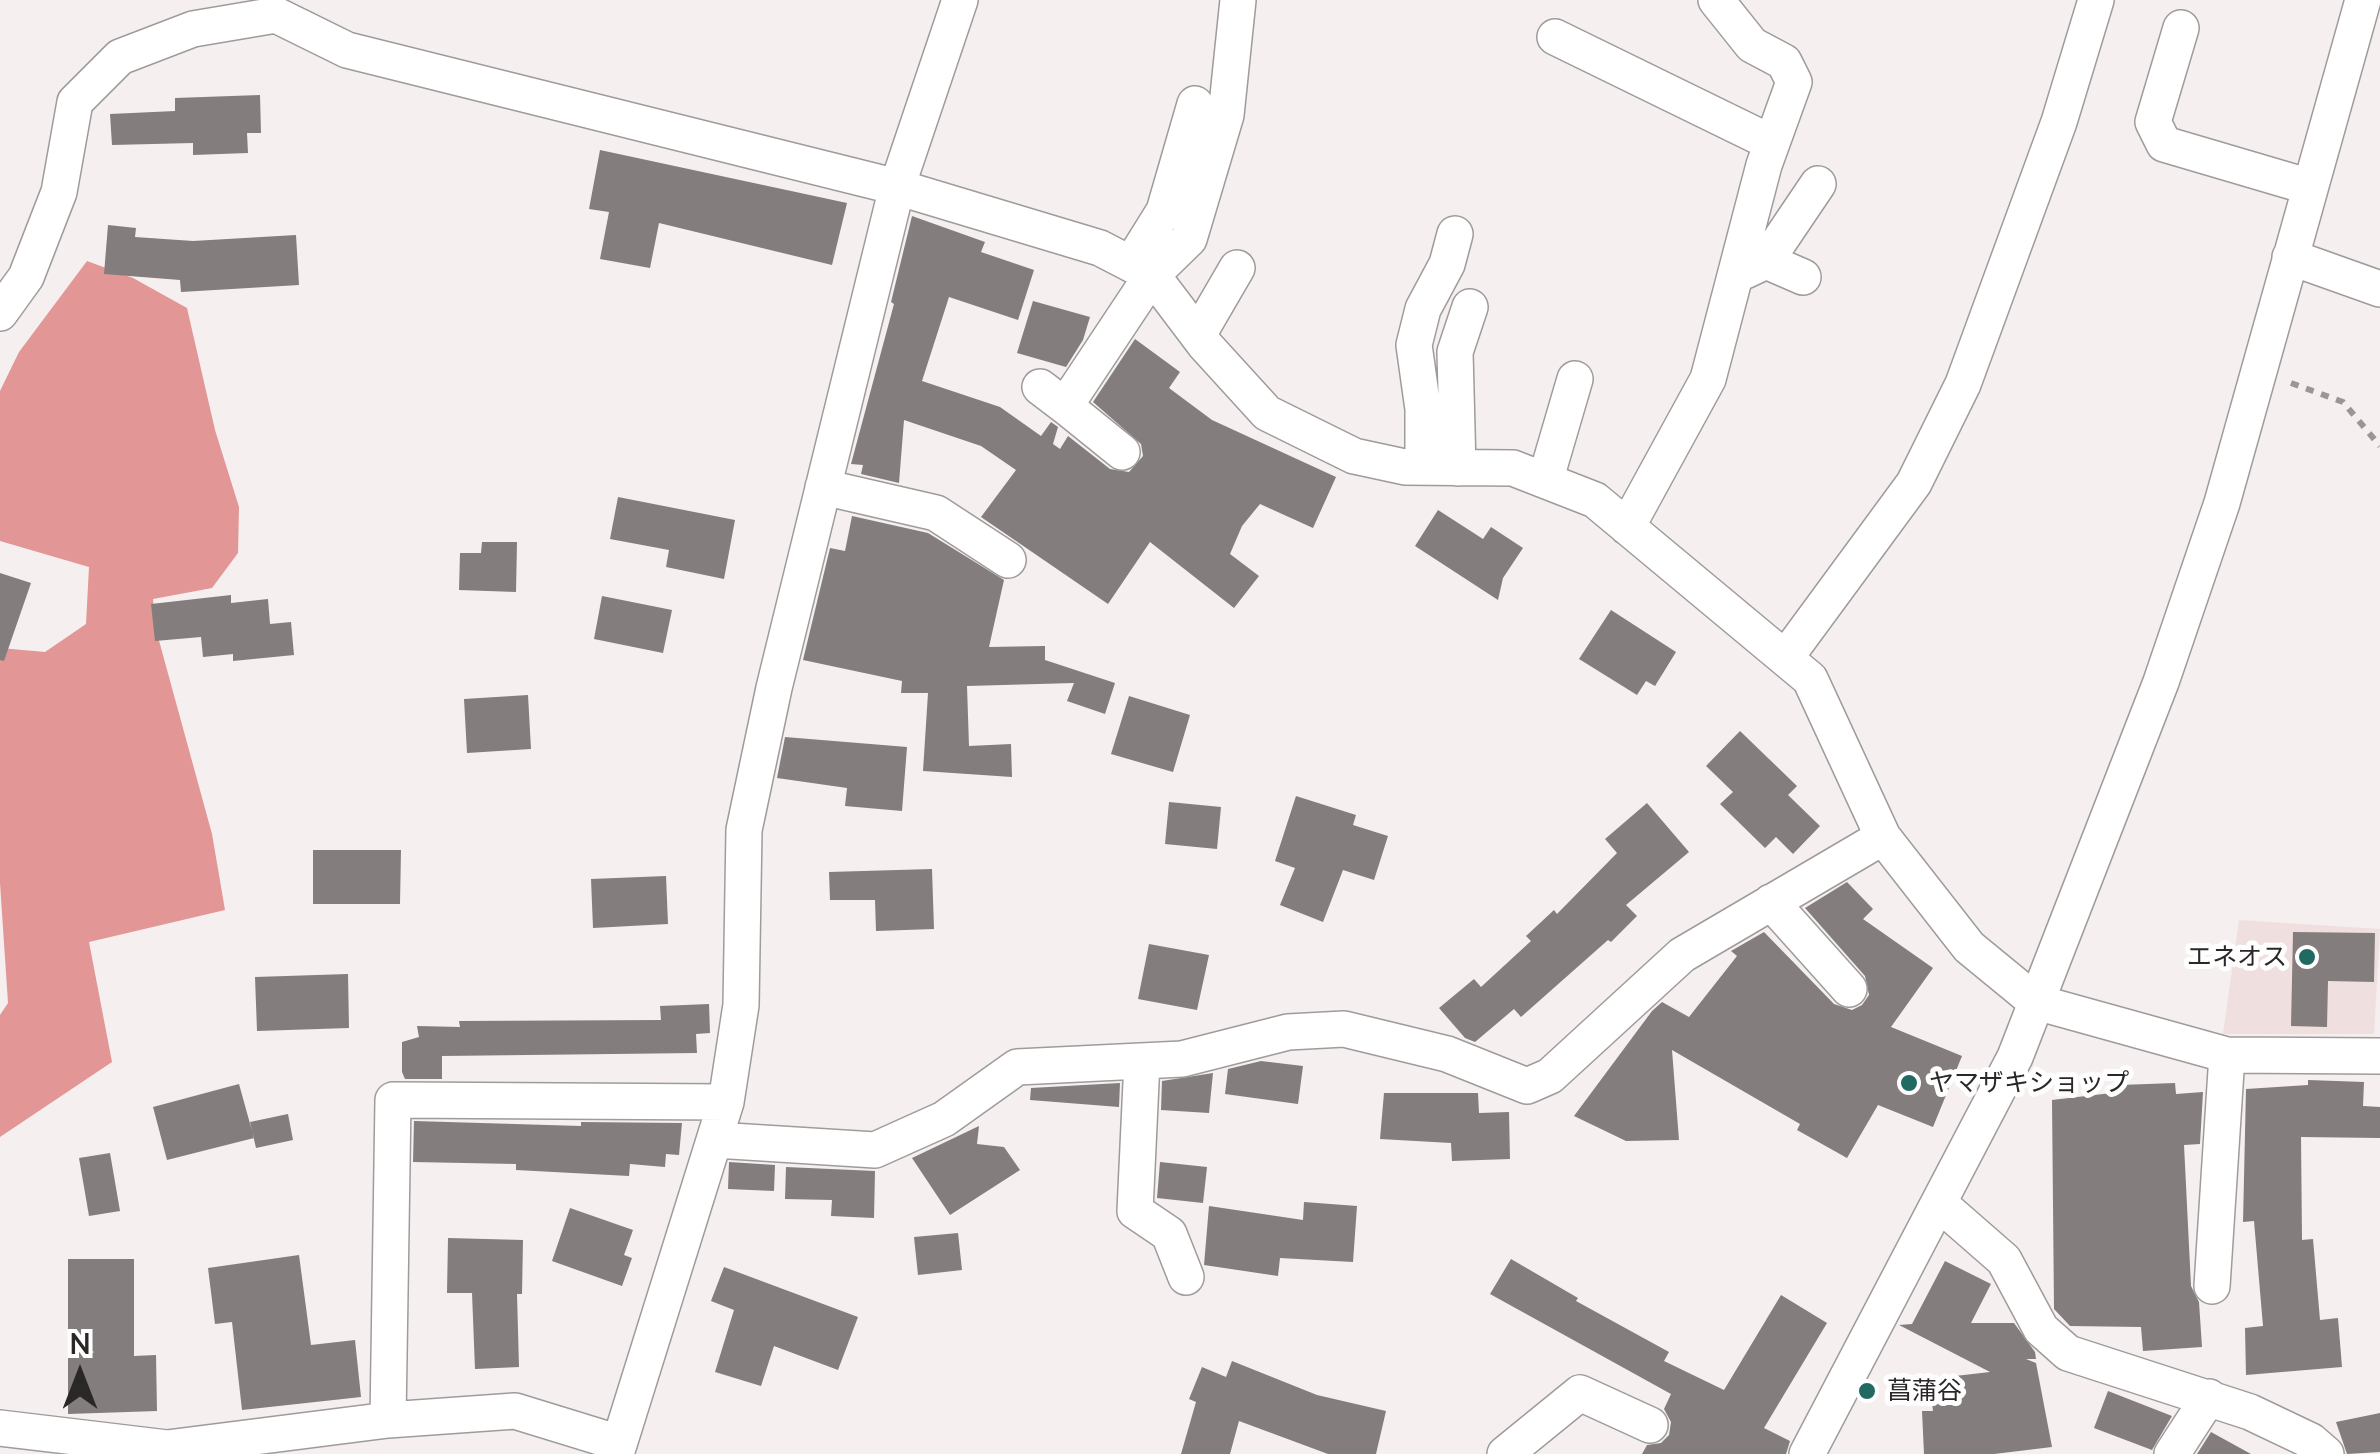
<!DOCTYPE html>
<html>
<head>
<meta charset="utf-8">
<style>
	body { margin:0 }
	#map { position:relative; width:2380px; height:1454px; overflow:hidden; background:#f5efef; font-family:Mulish,sans-serif }
	canvas { display:block }
	.north { position:absolute; left:30px; top:1324px; width:100px; height:100px; -webkit-text-stroke:8px #fffefe; paint-order:stroke; rotate:0deg; font-size:28px; font-weight:700; line-height:40px; text-align:center; color:#2a2827 }
	.north::after { content:''; display:block; margin:auto; width:35px; height:45px; background:#2a2827; clip-path:polygon(50% 0,100% 100%,50% 72%,0 100%) }
</style>
</head>
<body>
<div id="map">
<canvas width="2380" height="1454"></canvas>
<div class="north">N</div>
</div>
<script>
const context = document.querySelector('canvas').getContext('2d');
context.lineJoin = 'round';
function fill(path, color) { context.fillStyle = color; context.fill(path, 'evenodd'); }
const shape = rows => new Path2D(rows.map(r => 'M' + r).join(''));
function stroke(path, color, width, dash) { context.strokeStyle = color; context.lineWidth = width; context.lineCap = dash ? 'butt' : 'round'; context.setLineDash(dash || []); context.stroke(path); }
function write(font, color, halo, rows, align = 'center') {
  context.font = font + ' Mulish,"Noto Sans JP",sans-serif'; context.lineWidth = 10; context.setLineDash([]); context.textBaseline = 'middle'; context.strokeStyle = halo; context.fillStyle = color; for (const [text, x, y, turn = 0] of rows) {
    context.save(); context.translate(x, y); context.rotate((+turn || 0) * Math.PI / 180); context.textAlign = isNaN(turn) ? turn : align; if (halo) context.strokeText(text, 0, 0); context.fillText(text, 0, 0); context.restore();
  }
}
fill(shape([
	[2239,920,2380,929,2374,1034,2223,1034]
]), '#efe0df');
fill(shape([
	[87,261,133,278,187,308,215,430,239,507,238,553,212,588,153,599,155,626,212,834,225,910,89,942,112,1062,0,1137,0,1015,8,1003,0,883,0,648,45,652,86,624,89,567,0,541,0,391,19,352]
]), '#e29695');
fill(shape([
	[260,95,261,133,247,133,248,153,193,155,193,143,112,145,110,114,175,111,175,98],
	[600,150,847,203,832,265,659,223,650,268,600,259,609,212,589,209],
	[912,216,985,242,981,252,1034,270,1018,320,949,297,922,381,1000,407,1041,436,1051,422,1058,427,1053,444,1060,449,1068,436,1110,469,1129,472,1143,456,1141,444,1093,402,1135,339,1180,372,1169,388,1212,420,1336,477,1313,528,1260,504,1242,526,1230,554,1259,576,1234,608,1150,542,1108,604,981,517,1016,470,981,446,904,420,899,483,861,474,863,465,851,464,894,304,891,302],
	[108,225,136,228,135,237,193,241,296,235,299,285,181,292,180,280,104,274],
	[1033,301,1090,317,1083,340,1066,367,1017,353],
	[618,497,735,520,724,579,666,567,669,550,610,539],
	[1438,510,1483,539,1491,527,1523,548,1503,578,1498,600,1415,546],
	[852,516,928,533,1004,580,989,647,1045,646,1045,660,1115,683,1105,714,1067,701,1074,683,967,686,969,746,1011,744,1012,777,923,771,928,693,901,693,902,681,803,660,830,548,845,551],
	[482,542,517,542,516,592,459,590,460,553,481,553],
	[0,573,31,583,4,661,0,660],
	[231,595,231,603,268,599,270,624,291,622,294,655,233,661,233,654,203,657,201,637,155,641,151,604],
	[602,596,672,610,663,653,594,639],
	[1611,610,1676,652,1655,686,1646,681,1637,695,1579,659],
	[528,695,531,749,467,753,464,699],
	[1129,696,1190,715,1173,772,1111,754],
	[1740,731,1797,786,1788,795,1820,826,1793,854,1776,837,1765,848,1720,804,1733,792,1706,766],
	[785,737,907,747,902,811,845,806,847,788,777,778],
	[1296,796,1356,815,1353,825,1388,836,1374,880,1343,870,1323,922,1280,905,1295,868,1275,861],
	[1169,802,1221,807,1217,849,1165,844],
	[1647,803,1689,852,1626,905,1637,916,1611,942,1608,940,1521,1017,1514,1009,1475,1042,1465,1038,1439,1008,1474,979,1481,987,1531,941,1526,936,1554,910,1557,914,1617,853,1605,839],
	[313,850,401,850,400,904,313,904],
	[932,869,934,929,876,931,875,900,830,900,829,872],
	[666,876,668,924,593,928,591,879],
	[1847,882,1873,909,1863,919,1933,968,1891,1027,1962,1056,1933,1127,1878,1105,1847,1158,1797,1130,1800,1124,1672,1050,1679,1140,1626,1141,1574,1116,1652,1011,1662,1002,1689,1017,1737,956,1731,951,1764,932,1834,1004,1852,1010,1862,1005,1869,995,1865,976,1805,908],
	[2293,932,2375,933,2374,982,2328,981,2327,1027,2291,1026],
	[1149,944,1209,955,1197,1010,1138,999],
	[348,974,349,1028,257,1031,255,977],
	[709,1004,710,1033,696,1034,697,1053,442,1056,442,1079,405,1079,402,1072,402,1042,419,1037,417,1026,460,1027,459,1021,661,1020,660,1006],
	[1261,1061,1303,1066,1298,1104,1225,1094,1228,1069],
	[1213,1073,1209,1113,1161,1110,1162,1081],
	[2308,1080,2364,1082,2363,1106,2380,1107,2380,1138,2301,1137,2302,1240,2313,1239,2320,1320,2338,1318,2342,1367,2246,1375,2245,1328,2263,1326,2254,1221,2243,1222,2246,1089,2308,1085],
	[1120,1083,1119,1107,1030,1100,1031,1088],
	[2175,1083,2176,1094,2203,1092,2200,1144,2184,1145,2191,1286,2199,1302,2202,1347,2143,1351,2141,1327,2070,1326,2054,1309,2052,1100,2120,1092,2120,1085],
	[239,1084,254,1138,167,1160,153,1107],
	[1384,1093,1478,1093,1479,1113,1509,1112,1510,1159,1452,1161,1451,1143,1380,1139],
	[288,1114,293,1140,256,1148,250,1122],
	[414,1121,581,1126,581,1122,682,1123,679,1155,666,1154,665,1167,630,1164,629,1176,516,1170,516,1164,413,1162],
	[979,1126,977,1144,1004,1147,1020,1170,950,1215,912,1158],
	[110,1153,120,1211,89,1216,79,1158],
	[729,1162,775,1165,774,1191,728,1189],
	[1160,1162,1207,1167,1203,1203,1157,1198],
	[786,1167,875,1171,874,1218,831,1216,832,1200,785,1199],
	[1304,1202,1357,1206,1353,1262,1280,1258,1278,1276,1204,1265,1209,1206,1303,1220],
	[570,1208,633,1230,624,1255,632,1258,622,1286,552,1261],
	[958,1233,962,1270,918,1275,914,1237],
	[448,1238,523,1240,522,1294,517,1294,519,1367,475,1369,472,1293,447,1293],
	[299,1255,311,1345,355,1340,361,1397,242,1410,232,1322,215,1324,208,1268],
	[68,1259,134,1259,134,1356,156,1355,157,1411,68,1414],
	[1511,1259,1578,1298,1576,1301,1669,1352,1664,1361,1724,1390,1781,1295,1827,1323,1764,1428,1790,1441,1786,1454,1642,1454,1647,1445,1661,1443,1669,1435,1671,1422,1664,1409,1671,1394,1490,1294],
	[1945,1261,1991,1284,1971,1323,2014,1323,2035,1352,2036,1359,2026,1359,2036,1363,2052,1447,1994,1454,1924,1454,1922,1411,1933,1411,1929,1379,1990,1372,1899,1325,1912,1324],
	[724,1267,858,1317,838,1370,774,1346,761,1386,715,1372,734,1310,711,1301],
	[1232,1361,1317,1395,1386,1411,1376,1454,1328,1454,1239,1421,1230,1454,1181,1454,1196,1402,1189,1399,1202,1367,1226,1377],
	[2108,1391,2172,1416,2152,1450,2094,1428],
	[2380,1413,2380,1452,2347,1454,2336,1422],
	[2211,1432,2251,1454,2197,1454]
]), '#837d7d');
const minor = shape([
	[2181,28,2153,122,2164,144,2310,187],
	[1555,37,1772,143],
	[2290,257,2380,289],
	[1766,261,1818,184],
	[1131,264,1164,211,1195,104],
	[1745,271,1766,261,1803,277],
	[0,313,26,277,59,192,75,102,120,57,193,29,276,15,347,50,897,187,1100,248,1152,275,1205,345,1267,413,1354,456,1405,467,1513,468,1595,500,1810,679,1883,837,1969,947,2036,1002,2227,1055,2380,1056],
	[1198,335,1237,268],
	[1040,387,1065,406],
	[1122,452,1065,406,1152,275,1189,239,1226,115,1238,0],
	[1423,467,1423,409,1414,345,1423,309,1447,264,1455,234],
	[1458,468,1455,352,1470,307],
	[1546,478,1575,379],
	[823,487,936,513,1008,560],
	[1627,527,1708,379,1764,165,1794,82,1784,62,1752,45,1716,0],
	[1786,657,1914,483,1963,384,2059,122,2096,0],
	[1771,902,1849,989],
	[1142,1061,1135,1211,1169,1234,1186,1277],
	[715,1140,875,1150,944,1119,1017,1067,1182,1059,1288,1032,1344,1029,1447,1054,1527,1086,1550,1076,1682,955,1883,837],
	[1941,1205,2004,1260,2041,1329,2068,1353,2250,1412,2311,1441,2326,1454],
	[2212,1286,2227,1055],
	[388,1420,393,1100,726,1102],
	[0,1428,167,1448,388,1420,515,1411,619,1443],
	[616,1454,726,1102,741,1005,744,830,774,688,897,187,960,0],
	[1505,1454,1580,1393,1650,1425],
	[1807,1454,2015,1057,2161,682,2222,503,2363,0],
	[2172,1454,2209,1397]
]);
stroke(minor, '#a09b9b', 38);
stroke(shape([
	[2291,383,2343,402,2380,446]
]), '#9a9696', 6, [8, 8]);
stroke(minor, '#fff', 35);
for (const [x, y, r, color] of [
	[2307,957,10,"#216a62"],
	[1909,1083,10,"#216a62"],
	[1867,1391,10,"#216a62"]
]) { const dot = new Path2D(); dot.arc(x, y, r, 0, 2 * Math.PI); context.fillStyle = color; context.fill(dot); stroke(dot, '#fffefe', 4); }
write('25px', '#2a2827', '#fffefe', [
	["エネオス",2287,957,"right"],
	["ヤマザキショップ",1929,1083],
	["菖蒲谷",1887,1391]
], 'left');
</script>
</body>
</html>
